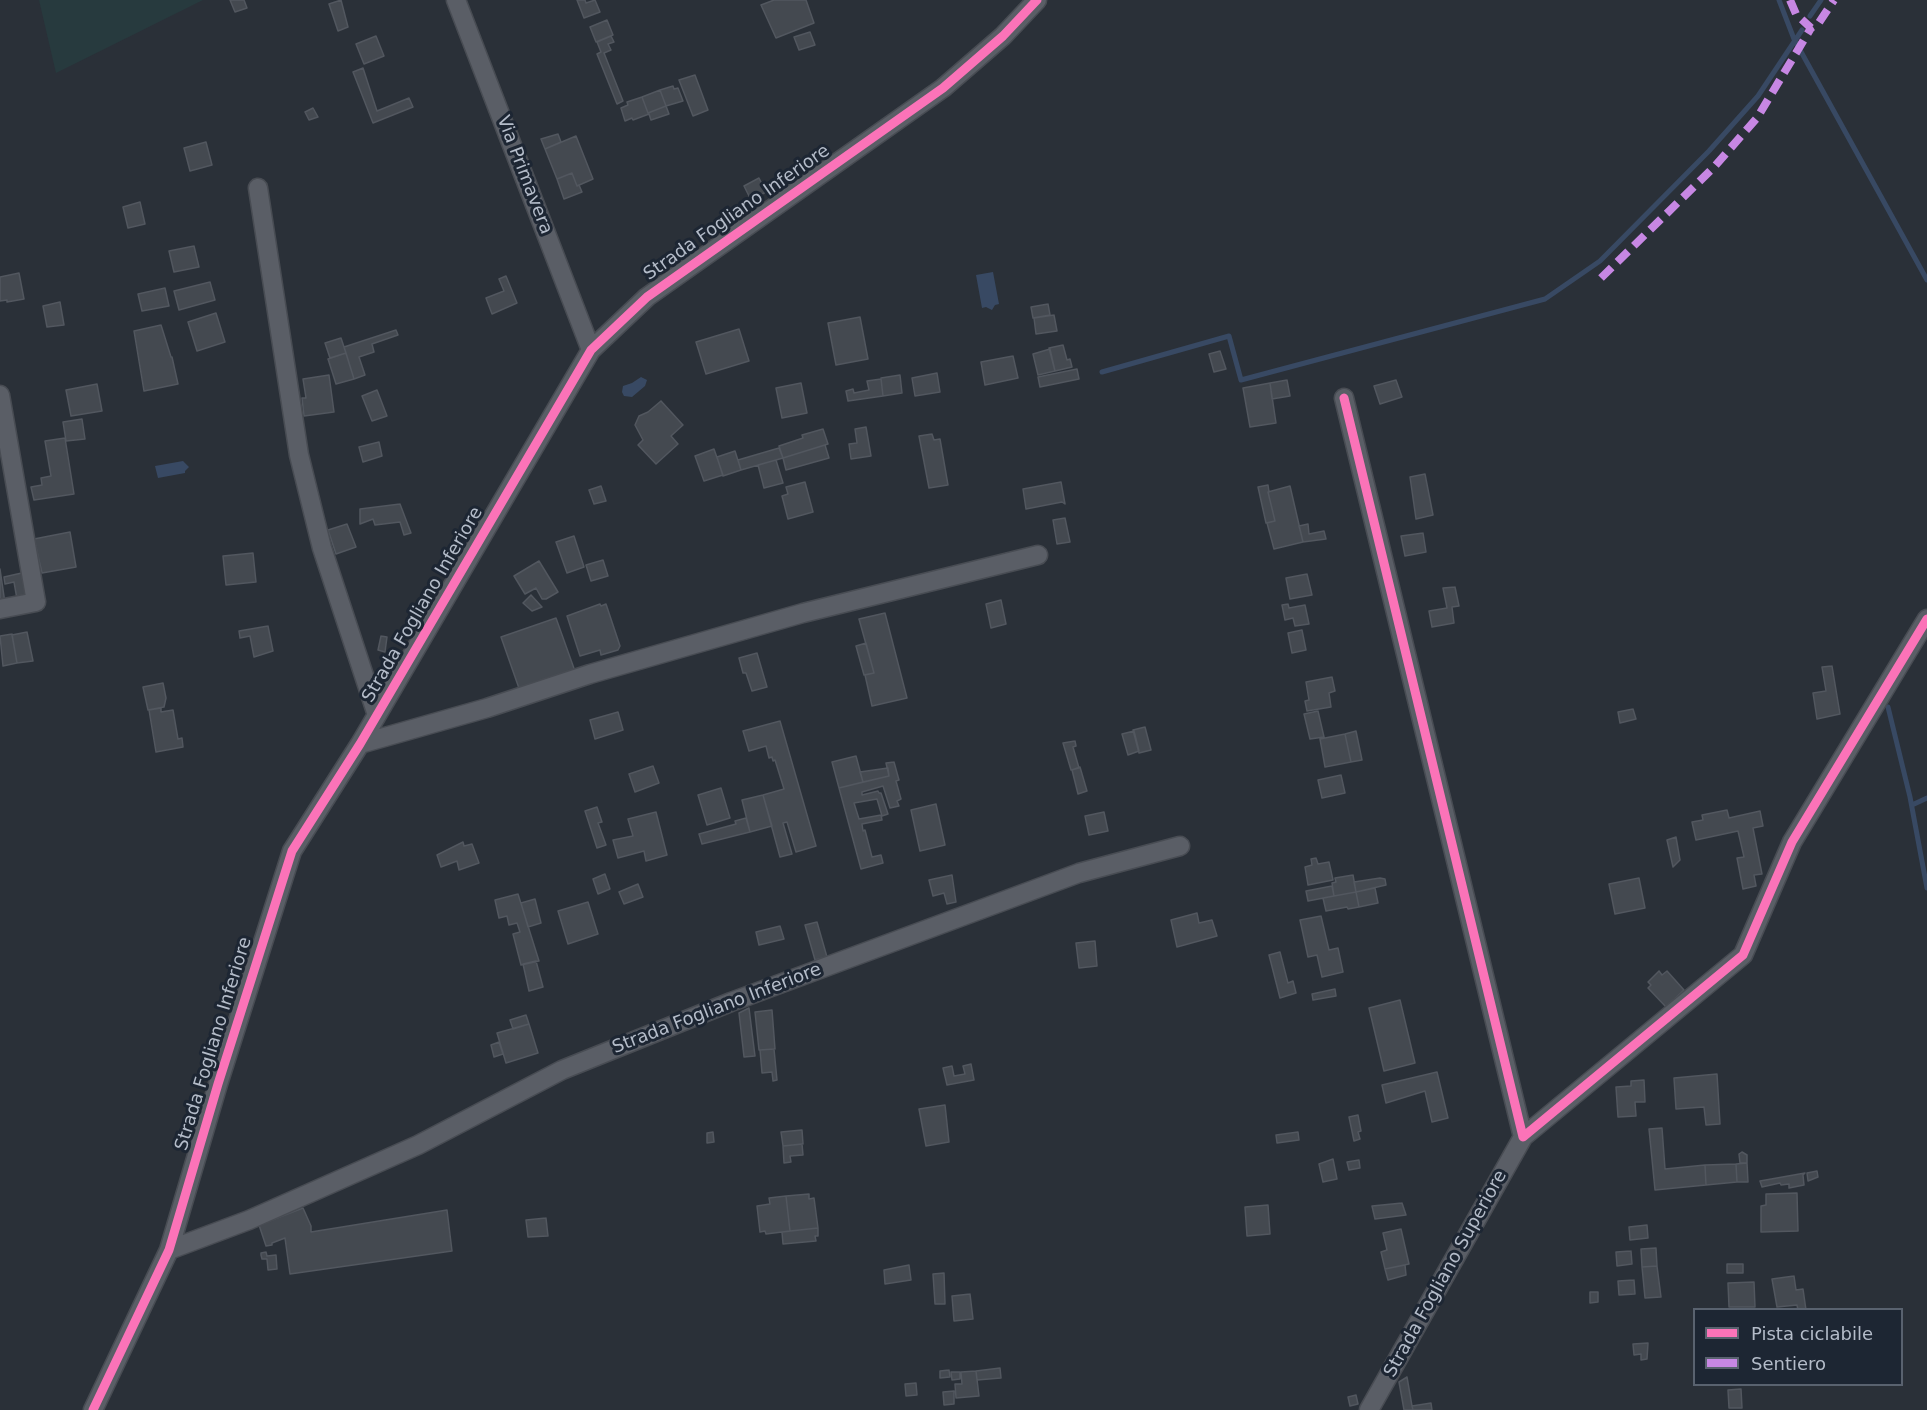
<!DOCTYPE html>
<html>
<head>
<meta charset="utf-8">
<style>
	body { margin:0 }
	#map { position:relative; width:1927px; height:1410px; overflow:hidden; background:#2a3038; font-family:"DejaVu Sans",sans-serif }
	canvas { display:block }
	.legend { position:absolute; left:1693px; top:1308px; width:210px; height:78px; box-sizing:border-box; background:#1d2633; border:2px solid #59626f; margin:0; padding:8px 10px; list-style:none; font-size:18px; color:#b4bcc9 }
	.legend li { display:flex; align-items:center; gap:12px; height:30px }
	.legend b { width:30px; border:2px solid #59626f }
</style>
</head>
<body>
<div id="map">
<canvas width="1927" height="1410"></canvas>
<ul class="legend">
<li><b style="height:8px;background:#fb73b8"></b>Pista ciclabile</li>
<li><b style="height:8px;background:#c787e3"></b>Sentiero</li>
</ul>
</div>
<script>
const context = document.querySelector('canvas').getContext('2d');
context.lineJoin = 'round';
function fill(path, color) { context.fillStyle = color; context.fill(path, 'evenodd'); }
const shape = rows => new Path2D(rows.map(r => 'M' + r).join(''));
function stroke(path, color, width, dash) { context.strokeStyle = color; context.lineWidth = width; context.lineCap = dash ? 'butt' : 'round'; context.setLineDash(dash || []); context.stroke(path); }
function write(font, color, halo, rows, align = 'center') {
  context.font = font + ' "DejaVu Sans",sans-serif'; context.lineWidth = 6; context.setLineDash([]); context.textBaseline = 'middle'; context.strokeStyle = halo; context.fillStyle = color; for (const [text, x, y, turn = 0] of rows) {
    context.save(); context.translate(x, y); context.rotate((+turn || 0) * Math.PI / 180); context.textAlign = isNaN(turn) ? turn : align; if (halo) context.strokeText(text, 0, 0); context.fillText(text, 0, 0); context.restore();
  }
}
fill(shape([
	[39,0,203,0,56,73]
]), '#273a3e');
fill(shape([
	[993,272,999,304,995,305,992,310,986,307,982,308,976,275],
	[641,377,647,380,645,386,632,397,624,396,622,392,623,386,632,383],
	[183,461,189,467,185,471,185,473,158,478,155,466]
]), '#384963');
stroke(shape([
	[1779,0,1794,39,1927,280],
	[1810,16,1821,0],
	[1102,372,1229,336,1241,380,1545,299,1600,261,1709,151,1758,96,1802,30],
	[1888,707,1910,797,1927,888],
	[1912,805,1927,798]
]), '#384963', 5);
const building = shape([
	[230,0,244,0,247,8,235,12,230,0],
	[341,0,348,27,338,31,329,4,341,0],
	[577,0,585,0,586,3,595,0,600,12,584,18,577,0],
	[774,0,806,0,814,23,776,38,761,5,774,0],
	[607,20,613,35,596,42,590,27,607,20],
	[810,32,815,45,799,50,794,37,810,32],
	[376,36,384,56,364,64,356,44,376,36],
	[611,36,614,42,608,44,611,50,604,53,623,101,617,104,597,54,601,52,597,42,611,36],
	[363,68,377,111,409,98,413,107,373,123,353,72,363,68],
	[695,75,708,110,693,116,679,80,695,75],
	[673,86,674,89,678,88,683,101,666,106,660,90,673,86],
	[660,90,666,106,648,113,642,97,660,90],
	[642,97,648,113,666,106,669,114,651,120,649,114,633,120,632,118,625,121,621,108,628,105,627,102,642,97],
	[313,108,318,117,309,120,305,112,313,108],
	[558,134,561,142,545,149,541,139,558,134],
	[576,136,593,179,577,186,572,173,557,179,545,149,576,136],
	[206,142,212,165,190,171,184,148,206,142],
	[572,173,577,186,579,185,582,192,564,199,557,179,572,173],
	[759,178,766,192,751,200,744,186,759,178],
	[140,202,145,224,128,228,123,207,140,202],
	[194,246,199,267,174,272,169,251,194,246],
	[19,273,24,299,7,302,7,300,0,301,0,277,19,273],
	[506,276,517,303,492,314,486,298,504,291,499,279,506,276],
	[210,282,215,300,179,310,174,291,210,282],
	[165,288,169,306,142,311,138,294,165,288],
	[60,302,64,325,47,327,43,306,60,302],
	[1048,304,1050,315,1033,318,1031,307,1048,304],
	[216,313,225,342,197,351,188,322,216,313],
	[1054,315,1057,331,1036,334,1034,318,1054,315],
	[860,317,868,359,836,365,828,323,860,317],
	[161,325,171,357,172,357,178,384,144,391,134,331,161,325],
	[739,329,749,361,706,374,696,342,739,329],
	[396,330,398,335,372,344,374,352,359,357,365,375,354,379,344,347,396,330],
	[341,338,346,353,330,358,325,343,341,338],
	[1063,345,1067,360,1070,359,1072,367,1055,371,1049,348,1063,345],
	[1050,349,1055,371,1038,375,1033,354,1050,349],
	[1220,351,1226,369,1214,372,1209,354,1220,351],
	[346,353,354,379,336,384,328,359,346,353],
	[1013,356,1018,378,985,385,981,362,1013,356],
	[1077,369,1079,379,1040,387,1038,377,1077,369],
	[937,373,940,392,915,396,912,378,937,373],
	[329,375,334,412,304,416,302,398,306,398,303,379,329,375],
	[900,375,902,393,883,396,881,378,900,375],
	[881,379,883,396,848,401,846,391,853,389,854,393,869,390,867,381,881,379],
	[1287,380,1290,396,1272,399,1270,383,1287,380],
	[1396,380,1402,397,1380,404,1374,386,1396,380],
	[801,383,807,413,782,418,776,388,801,383],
	[1270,383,1276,423,1250,427,1243,388,1270,383],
	[97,384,102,411,71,416,66,390,97,384],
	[377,390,387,416,372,421,362,396,377,390],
	[661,401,683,425,671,436,678,444,656,464,638,445,643,440,635,425,639,416,648,412,661,401],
	[82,419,85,439,66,441,63,422,82,419],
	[866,427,871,456,851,459,849,444,857,443,855,429,866,427],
	[823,429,828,444,783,458,779,446,803,438,802,435,823,429],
	[932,434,934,440,940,439,948,485,929,488,919,436,932,434],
	[65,438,74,494,34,500,31,487,42,485,41,478,51,476,45,441,65,438],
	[379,442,382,456,363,462,359,447,379,442],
	[825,445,829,458,786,470,783,458,825,445],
	[779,448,783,458,741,470,738,460,779,448],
	[714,449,723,475,704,481,695,456,714,449],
	[735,451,741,470,723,476,717,457,735,451],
	[776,460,783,483,764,488,758,465,776,460],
	[1425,474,1433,515,1416,519,1410,477,1425,474],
	[805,482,813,512,788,519,782,496,788,494,786,487,805,482],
	[1061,482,1065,504,1062,502,1026,509,1023,489,1061,482],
	[1268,485,1269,492,1268,492,1275,521,1266,523,1258,487,1268,485],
	[601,486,606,501,594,504,589,490,601,486],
	[1290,486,1303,542,1274,549,1267,523,1275,521,1268,492,1290,486],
	[400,504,411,533,404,535,400,522,375,525,373,519,360,524,360,509,400,504],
	[1065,518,1070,542,1057,544,1053,520,1065,518],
	[347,524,356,547,336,554,328,530,347,524],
	[1308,524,1309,534,1324,531,1326,539,1303,542,1299,526,1308,524],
	[70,532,76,567,42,573,34,539,70,532],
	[1423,533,1426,552,1405,556,1401,536,1423,533],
	[574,536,584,567,567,573,556,542,574,536],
	[253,553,256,582,226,585,223,556,253,553],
	[603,560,608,576,591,581,586,565,603,560],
	[539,561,558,592,546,599,542,599,536,588,525,594,514,576,539,561],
	[0,569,5,603,0,604,0,569],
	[26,572,30,596,17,599,14,582,5,584,4,577,26,572],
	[1307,574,1312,595,1290,599,1286,578,1307,574],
	[1455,587,1459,606,1452,607,1454,623,1432,627,1429,611,1447,608,1443,588,1455,587],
	[531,595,542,607,532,611,523,603,531,595],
	[1001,600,1006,624,991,628,986,604,1001,600],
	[600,604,601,606,606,604,620,646,618,650,601,655,600,650,580,656,567,616,600,604],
	[1288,604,1289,608,1305,605,1309,624,1295,626,1293,618,1285,620,1282,605,1288,604],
	[885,613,907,698,872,706,865,675,874,673,859,619,885,613],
	[556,618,576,674,521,694,501,637,556,618],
	[268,626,273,651,254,657,250,636,240,638,239,631,268,626],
	[1302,630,1306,650,1292,653,1288,633,1302,630],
	[27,632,33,661,17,663,12,635,27,632],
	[12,634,17,663,3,666,0,636,12,634],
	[381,636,387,637,385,652,378,650,381,636],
	[866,643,874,673,864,675,856,646,866,643],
	[757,653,767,687,752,691,746,673,743,673,739,658,757,653],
	[1832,666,1840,714,1817,719,1813,693,1826,691,1822,667,1832,666],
	[1332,677,1335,691,1329,693,1331,707,1307,711,1305,701,1309,700,1306,682,1332,677],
	[163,683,166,698,164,707,148,710,143,687,163,683],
	[161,708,161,712,173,710,178,739,182,738,183,747,156,752,149,710,161,708],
	[1633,709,1636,719,1620,723,1618,712,1633,709],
	[1318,711,1324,737,1310,739,1304,714,1318,711],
	[618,712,623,730,595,739,590,720,618,712],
	[780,721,816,846,796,852,787,822,783,823,792,854,780,857,763,795,784,789,775,760,773,761,772,757,769,758,766,746,749,751,743,731,780,721],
	[1145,727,1151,750,1139,753,1133,730,1145,727],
	[1134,731,1139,751,1128,755,1122,734,1134,731],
	[1356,731,1362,760,1351,762,1345,734,1356,731],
	[1345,734,1351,762,1325,767,1320,739,1345,734],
	[1075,741,1076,746,1073,747,1079,768,1071,770,1063,743,1075,741],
	[856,756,863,782,839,788,832,762,856,756],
	[894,762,899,780,896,781,901,799,897,801,899,806,890,808,883,786,862,792,862,795,878,791,879,793,881,793,888,814,882,816,877,799,854,803,859,819,881,815,882,820,862,824,863,831,865,830,872,857,881,855,883,863,861,869,839,788,889,776,886,763,894,762],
	[653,766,659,783,635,792,629,774,653,766],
	[1080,767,1087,791,1078,794,1072,770,1080,767],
	[888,768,889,776,863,782,860,772,888,768],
	[1341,775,1345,793,1322,798,1318,780,1341,775],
	[721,788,730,818,707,825,698,795,721,788],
	[763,795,772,826,750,832,742,800,763,795],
	[936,804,945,845,920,851,911,810,936,804],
	[597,807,602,822,598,823,606,845,597,848,585,811,597,807],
	[1727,810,1729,818,1760,811,1763,826,1753,828,1762,874,1754,875,1756,886,1743,889,1737,858,1744,857,1738,831,1696,840,1692,822,1703,820,1702,815,1727,810],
	[656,812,667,855,646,861,644,851,618,858,613,840,633,836,628,819,656,812],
	[1104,812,1108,831,1089,835,1085,816,1104,812],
	[746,818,750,832,702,844,699,834,736,824,735,821,746,818],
	[1676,837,1680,860,1673,867,1667,840,1676,837],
	[463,842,464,846,472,844,479,863,459,870,457,861,441,867,437,855,463,842],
	[1316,858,1318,864,1329,862,1333,880,1308,885,1305,867,1312,865,1311,859,1316,858],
	[605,874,610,889,598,894,593,879,605,874],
	[952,875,956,902,947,904,944,893,933,896,929,880,952,875],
	[1353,875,1356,892,1334,896,1332,883,1336,882,1335,878,1353,875],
	[1380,878,1385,879,1386,885,1356,892,1354,882,1380,878],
	[1639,878,1645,908,1615,914,1609,884,1639,878],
	[638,884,643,897,624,904,619,892,638,884],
	[1332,886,1334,896,1308,901,1306,891,1332,886],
	[1375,888,1378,903,1359,907,1356,892,1375,888],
	[1356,892,1359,907,1348,909,1347,907,1326,911,1323,898,1356,892],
	[518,894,539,961,521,965,513,934,520,932,517,923,509,925,507,916,499,918,495,900,518,894],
	[535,899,541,923,528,927,521,903,535,899],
	[588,902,598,934,568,944,558,911,588,902],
	[1197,913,1199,923,1212,920,1217,936,1177,947,1171,920,1197,913],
	[1321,916,1329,950,1338,948,1343,972,1322,977,1317,955,1308,957,1300,920,1321,916],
	[817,922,827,957,815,960,805,925,817,922],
	[780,926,784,939,759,945,756,932,780,926],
	[1095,941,1097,966,1079,968,1076,943,1095,941],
	[1280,952,1288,983,1293,981,1296,993,1280,998,1269,955,1280,952],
	[536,961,543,987,529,991,523,964,536,961],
	[1659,971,1662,975,1667,971,1684,990,1666,1007,1648,988,1651,985,1648,982,1659,971],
	[1335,989,1336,996,1313,1000,1312,994,1335,989],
	[1400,1000,1415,1063,1384,1071,1369,1008,1400,1000],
	[749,1008,755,1056,744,1057,739,1013,749,1008],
	[772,1010,775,1049,759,1050,755,1012,772,1010],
	[526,1015,529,1024,513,1029,510,1020,526,1015],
	[529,1024,538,1053,506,1063,497,1033,529,1024],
	[499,1042,503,1054,494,1057,491,1045,499,1042],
	[774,1049,777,1080,773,1081,772,1072,762,1073,760,1050,774,1049],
	[971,1064,974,1080,947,1085,943,1068,952,1066,954,1076,965,1074,963,1066,971,1064],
	[1437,1072,1448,1118,1432,1122,1425,1091,1386,1103,1382,1085,1437,1072],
	[1717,1074,1720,1124,1706,1125,1704,1107,1676,1109,1674,1078,1717,1074],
	[1644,1080,1645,1102,1635,1102,1636,1116,1618,1117,1616,1087,1631,1086,1631,1081,1644,1080],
	[945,1105,949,1142,926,1146,919,1109,945,1105],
	[1358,1115,1361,1131,1358,1132,1360,1139,1354,1141,1349,1117,1358,1115],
	[1662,1128,1665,1169,1705,1165,1706,1185,1655,1190,1649,1129,1662,1128],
	[802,1130,803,1144,783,1146,781,1132,802,1130],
	[713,1132,714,1142,707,1143,707,1133,713,1132],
	[1298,1132,1299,1140,1277,1143,1276,1135,1298,1132],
	[802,1144,803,1155,790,1156,791,1162,784,1163,783,1146,802,1144],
	[1742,1152,1747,1155,1747,1163,1740,1163,1739,1154,1742,1152],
	[1333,1159,1337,1179,1323,1182,1319,1164,1333,1159],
	[1359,1160,1360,1168,1349,1170,1347,1162,1359,1160],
	[1747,1163,1748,1182,1737,1182,1736,1164,1747,1163],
	[1736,1164,1737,1182,1706,1185,1705,1165,1736,1164],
	[1817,1171,1818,1177,1808,1181,1807,1173,1817,1171],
	[1805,1173,1803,1175,1804,1185,1789,1188,1789,1184,1781,1185,1780,1183,1762,1187,1760,1181,1805,1173],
	[1797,1193,1798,1231,1761,1232,1761,1206,1766,1205,1766,1194,1797,1193],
	[809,1194,809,1199,814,1198,818,1228,790,1231,786,1196,809,1194],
	[786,1196,790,1231,766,1234,765,1231,760,1232,757,1206,770,1204,769,1198,786,1196],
	[1402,1203,1406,1215,1375,1219,1372,1206,1402,1203],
	[1268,1205,1270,1234,1247,1236,1245,1207,1268,1205],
	[303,1208,311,1226,311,1232,447,1210,452,1251,290,1274,285,1238,272,1243,272,1245,266,1246,259,1225,303,1208],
	[546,1218,548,1236,528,1237,526,1220,546,1218],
	[1647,1225,1648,1238,1630,1240,1629,1227,1647,1225],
	[818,1228,818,1236,815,1236,816,1241,783,1244,782,1232,818,1228],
	[1401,1229,1409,1264,1385,1269,1381,1252,1387,1250,1383,1233,1401,1229],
	[1656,1248,1657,1266,1642,1267,1641,1249,1656,1248],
	[1631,1251,1632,1264,1617,1266,1616,1252,1631,1251],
	[266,1252,267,1256,276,1255,277,1269,268,1270,267,1259,262,1259,261,1255,261,1253,266,1252],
	[1727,1264,1743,1264,1743,1273,1727,1273,1727,1264],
	[909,1265,911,1280,885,1284,884,1270,909,1265],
	[1405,1265,1406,1275,1388,1280,1385,1269,1405,1265],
	[1657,1266,1661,1297,1645,1298,1642,1267,1657,1266],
	[944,1273,945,1304,935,1304,933,1274,944,1273],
	[1794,1276,1796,1290,1803,1289,1806,1310,1798,1310,1797,1305,1777,1307,1772,1279,1794,1276],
	[1634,1280,1635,1294,1619,1295,1618,1281,1634,1280],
	[1754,1282,1755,1307,1729,1307,1728,1283,1754,1282],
	[1590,1292,1598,1292,1598,1302,1590,1303,1590,1292],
	[970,1294,973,1319,954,1321,952,1296,970,1294],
	[1648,1343,1647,1359,1641,1360,1641,1354,1634,1355,1633,1344,1648,1343],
	[1000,1368,1001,1378,977,1380,976,1371,1000,1368],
	[949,1370,950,1377,940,1378,940,1371,949,1370],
	[976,1371,979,1396,956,1398,955,1384,962,1384,961,1372,976,1371],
	[951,1372,960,1372,960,1379,952,1380,951,1372],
	[1407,1377,1412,1406,1413,1410,1404,1410,1399,1382,1407,1377],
	[916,1383,917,1395,906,1396,905,1384,916,1383],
	[1741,1389,1742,1408,1729,1408,1728,1390,1741,1389],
	[954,1391,954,1404,944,1405,943,1392,954,1391],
	[1356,1395,1358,1404,1350,1406,1348,1397,1356,1395],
	[1431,1403,1432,1410,1413,1410,1412,1406,1431,1403]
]);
fill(building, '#444950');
stroke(building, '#52575f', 1.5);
const minor = shape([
	[456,0,591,350],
	[258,188,299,455,322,548,377,715],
	[0,395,36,602,0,609],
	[1344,398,1523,1137,1743,955,1792,842,1927,619],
	[360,744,487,708,590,674,803,613,1038,555],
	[169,1250,249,1220,418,1145,562,1070,731,1002,1079,873,1180,846],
	[93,1410,169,1250,218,1084,292,851,360,744,591,350,647,297,943,88,1003,36,1037,0],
	[1369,1410,1523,1137]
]);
stroke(minor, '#484c53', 21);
stroke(minor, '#5a5e66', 18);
stroke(shape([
	[1790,0,1796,14,1811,28,1818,24,1834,0],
	[1601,278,1714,167,1757,118,1811,28]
]), '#c787e3', 8, [15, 8]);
stroke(shape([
	[1344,398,1523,1137,1743,955,1792,842,1927,619],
	[93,1410,169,1250,218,1084,292,851,360,744,591,350,647,297,943,88,1003,36,1037,0]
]), '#fb73b8', 9);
write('18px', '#b4bcc9', '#1d2633', [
	["Via Primavera",524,175,69],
	["Strada Fogliano Inferiore",737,213,-35],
	["Strada Fogliano Inferiore",423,605,-60],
	["Strada Fogliano Inferiore",717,1009,-21],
	["Strada Fogliano Inferiore",214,1044,-73],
	["Strada Fogliano Superiore",1446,1274,-61]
]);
</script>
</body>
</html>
